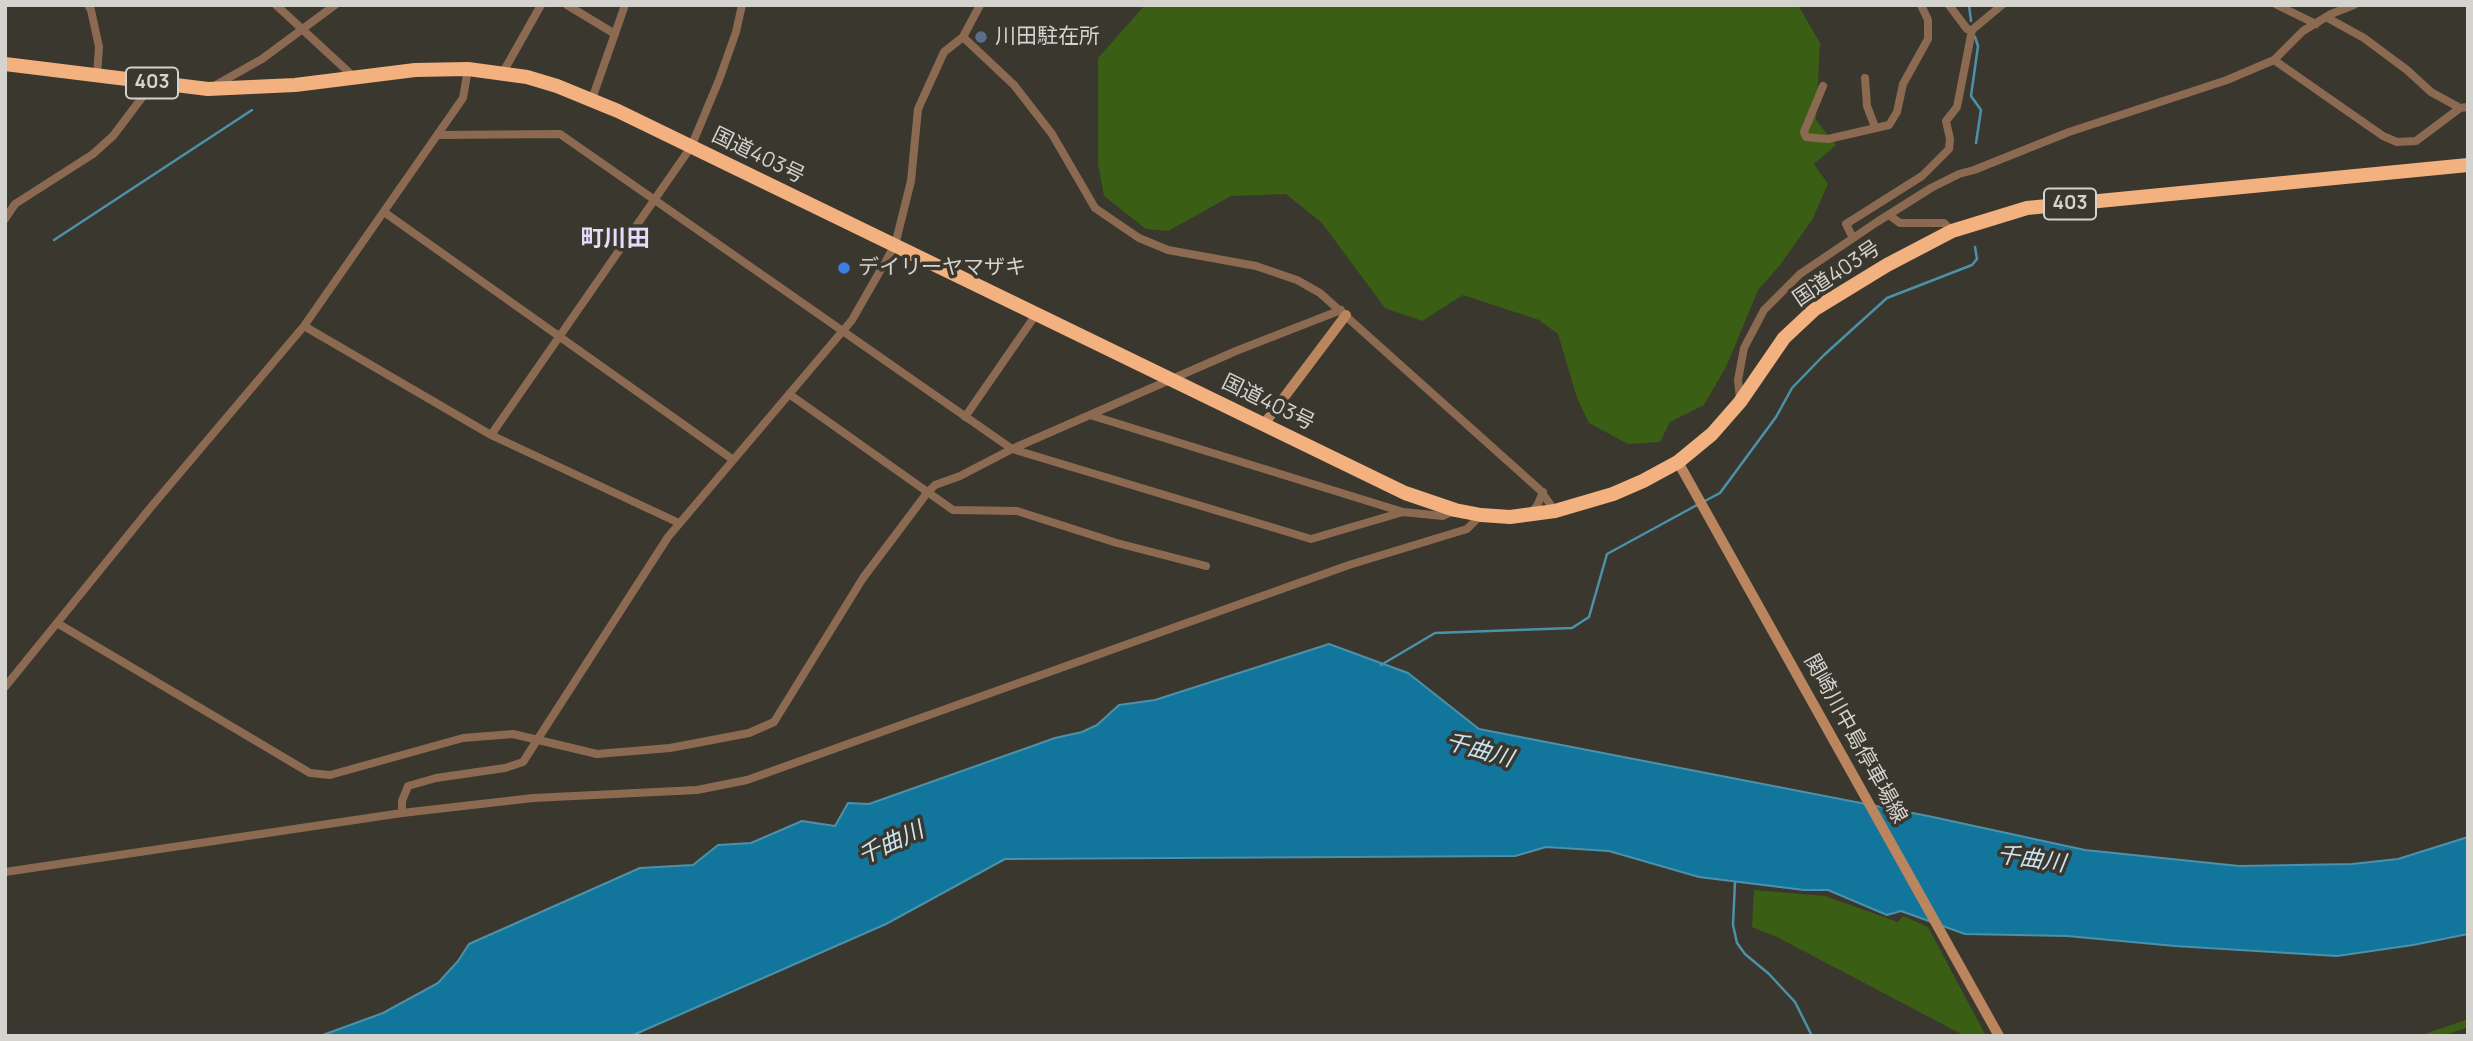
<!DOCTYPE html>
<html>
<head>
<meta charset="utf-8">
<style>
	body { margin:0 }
	#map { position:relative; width:2473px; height:1041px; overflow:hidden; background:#3a372e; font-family:Manrope,sans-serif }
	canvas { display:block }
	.frame { position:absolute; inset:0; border:7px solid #d5d3ce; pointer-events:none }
</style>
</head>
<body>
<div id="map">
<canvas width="2473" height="1041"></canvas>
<div class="frame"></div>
</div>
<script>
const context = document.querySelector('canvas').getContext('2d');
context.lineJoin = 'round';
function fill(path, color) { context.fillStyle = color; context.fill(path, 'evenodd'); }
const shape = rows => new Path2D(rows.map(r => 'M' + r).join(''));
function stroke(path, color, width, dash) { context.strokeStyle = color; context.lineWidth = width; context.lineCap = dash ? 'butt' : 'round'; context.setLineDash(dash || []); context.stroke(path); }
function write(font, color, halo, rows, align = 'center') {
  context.font = font + ' Manrope,"Noto Sans JP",sans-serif'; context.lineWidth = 7; context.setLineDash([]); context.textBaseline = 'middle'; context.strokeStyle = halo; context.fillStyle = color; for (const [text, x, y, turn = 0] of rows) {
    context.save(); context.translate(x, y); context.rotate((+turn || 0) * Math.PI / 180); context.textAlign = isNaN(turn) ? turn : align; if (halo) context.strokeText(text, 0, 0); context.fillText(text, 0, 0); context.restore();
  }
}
fill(shape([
	[1145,5,1798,5,1820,43,1816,120,1836,145,1814,164,1828,184,1812,220,1780,265,1758,290,1727,365,1704,405,1670,422,1660,442,1628,444,1589,423,1577,398,1558,334,1539,320,1463,295,1422,321,1385,308,1322,223,1286,194,1231,196,1168,231,1146,229,1104,196,1098,164,1098,58],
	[1754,890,1825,896,1898,922,1903,916,1928,927,1986,1036,1965,1036,1777,937,1752,927],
	[2468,1019,2468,1027,2442,1036,2419,1036]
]), '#395e14');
const water = shape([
	[1329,644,1408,673,1479,729,1928,816,2085,850,2239,866,2352,864,2398,859,2468,837,2468,934,2413,945,2337,956,2175,946,2067,936,1965,934,1901,911,1887,915,1828,890,1804,890,1699,877,1609,851,1546,847,1515,856,1005,859,886,924,631,1036,320,1036,383,1013,438,983,458,961,469,944,640,868,693,865,718,845,751,843,802,821,835,826,848,803,869,804,1055,738,1082,732,1097,725,1119,705,1155,700,1329,644]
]);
fill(water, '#12759b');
stroke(water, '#4c91aa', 2);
stroke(shape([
	[1969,5,1971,21],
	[1975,37,1978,46,1971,96,1981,110,1976,143],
	[54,240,252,110],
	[1703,502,1720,493,1776,417,1792,388,1824,355,1887,298,1972,265,1977,259,1975,247],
	[1381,665,1435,633,1572,628,1589,617,1607,554,1697,505],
	[1735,882,1733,925,1737,943,1745,954,1769,974,1795,1002,1812,1036]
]), '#4c91aa', 2.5);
stroke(shape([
	[88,5,91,10,99,47,97,75],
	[276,5,355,78],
	[567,5,615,34],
	[1949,5,1967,29,1972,30],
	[2277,5,2316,24],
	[2326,17,2364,38,2407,70,2431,92,2460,108],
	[963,37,1014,85,1052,134,1095,208,1139,238,1168,250,1256,266,1297,280,1320,293,1540,490,1555,511],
	[2274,60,2383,136,2397,142,2416,141,2460,108,2468,107],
	[502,74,541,5],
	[1865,78,1867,106,1875,127],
	[214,86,262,59,335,5],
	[1823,86,1804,132,1806,137,1828,139,1889,125,1897,112,1903,84,1928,39,1928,20,1921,5],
	[592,99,625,5],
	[439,135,560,134,1012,449,1311,539,1403,512,1443,516,1455,510],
	[384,212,732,459],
	[1889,215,1900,223,1944,223,1952,231],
	[5,219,15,204,93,154,113,136,153,83],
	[1853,238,1846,224,1922,176,1949,149,1950,139,1946,121,1957,107,1972,30,2002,5],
	[304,326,491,435,679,523],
	[789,394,953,510,1017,511,1117,543,1206,566],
	[1740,399,1738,380,1744,348,1764,310,1800,274,1877,222,1931,188,1959,174,1974,170,2069,132,2227,80,2274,60,2303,31,2331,14,2354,5],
	[1090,415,1403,512],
	[965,417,1037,313],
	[491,435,691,147,719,80,736,32,742,5],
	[1530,513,1537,506,1543,492],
	[57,623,310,773,330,775,463,738,513,734,597,754,670,748,749,733,774,722,863,578,927,493,935,485,960,476,1012,449,1236,351,1341,310],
	[5,687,151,507,304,326,463,98,468,69],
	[402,813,402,801,408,786,436,778,505,768,523,762,668,537,852,320,895,245,911,181,918,109,944,52,963,37,980,5],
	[5,872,402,813,533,798,697,790,747,780,1349,565,1467,529,1481,515]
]), '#8c6a51', 8);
stroke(shape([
	[1264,424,1346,315],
	[1678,462,1999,1036]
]), '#bb855d', 10);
stroke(shape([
	[5,64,208,89,295,85,415,70,468,69,527,77,557,86,618,111,1405,493,1455,510,1481,515,1510,517,1555,511,1613,494,1643,481,1678,462,1712,434,1740,402,1784,338,1815,309,1887,265,1952,231,2027,208,2468,165]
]), '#f4b180', 14);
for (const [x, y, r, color] of [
	[981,37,7,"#5c6f8a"],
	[844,268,7,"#3f7fe0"]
]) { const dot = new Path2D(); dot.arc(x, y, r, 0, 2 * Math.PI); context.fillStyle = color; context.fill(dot); stroke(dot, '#3a372e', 2.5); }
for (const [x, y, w] of [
	[152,83,52],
	[2070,204,52]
]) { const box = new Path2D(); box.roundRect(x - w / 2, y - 15.5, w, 31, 5); context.fillStyle = '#3a372e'; context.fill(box); stroke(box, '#d5d3ce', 2); }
write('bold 19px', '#d5d3ce', null, [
	["403",152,83],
	["403",2070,204]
]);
write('21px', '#d5d3ce', '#3a372e', [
	["川田駐在所",995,37],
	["デイリーヤマザキ",858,268]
], 'left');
write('21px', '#d5d3ce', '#3a372e', [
	["国道403号",758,156,26],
	["国道403号",1837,274,-34],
	["国道403号",1268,403,26],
	["関崎川中島停車場線",1855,739,61]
]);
write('bold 23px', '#e5dcf9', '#3a372e', [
	["町川田",615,240]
]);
write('italic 23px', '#cce5f2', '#3a372e', [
	["千曲川",1479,751,16],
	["千曲川",891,844,-25],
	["千曲川",2031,860,8]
]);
</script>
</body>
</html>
